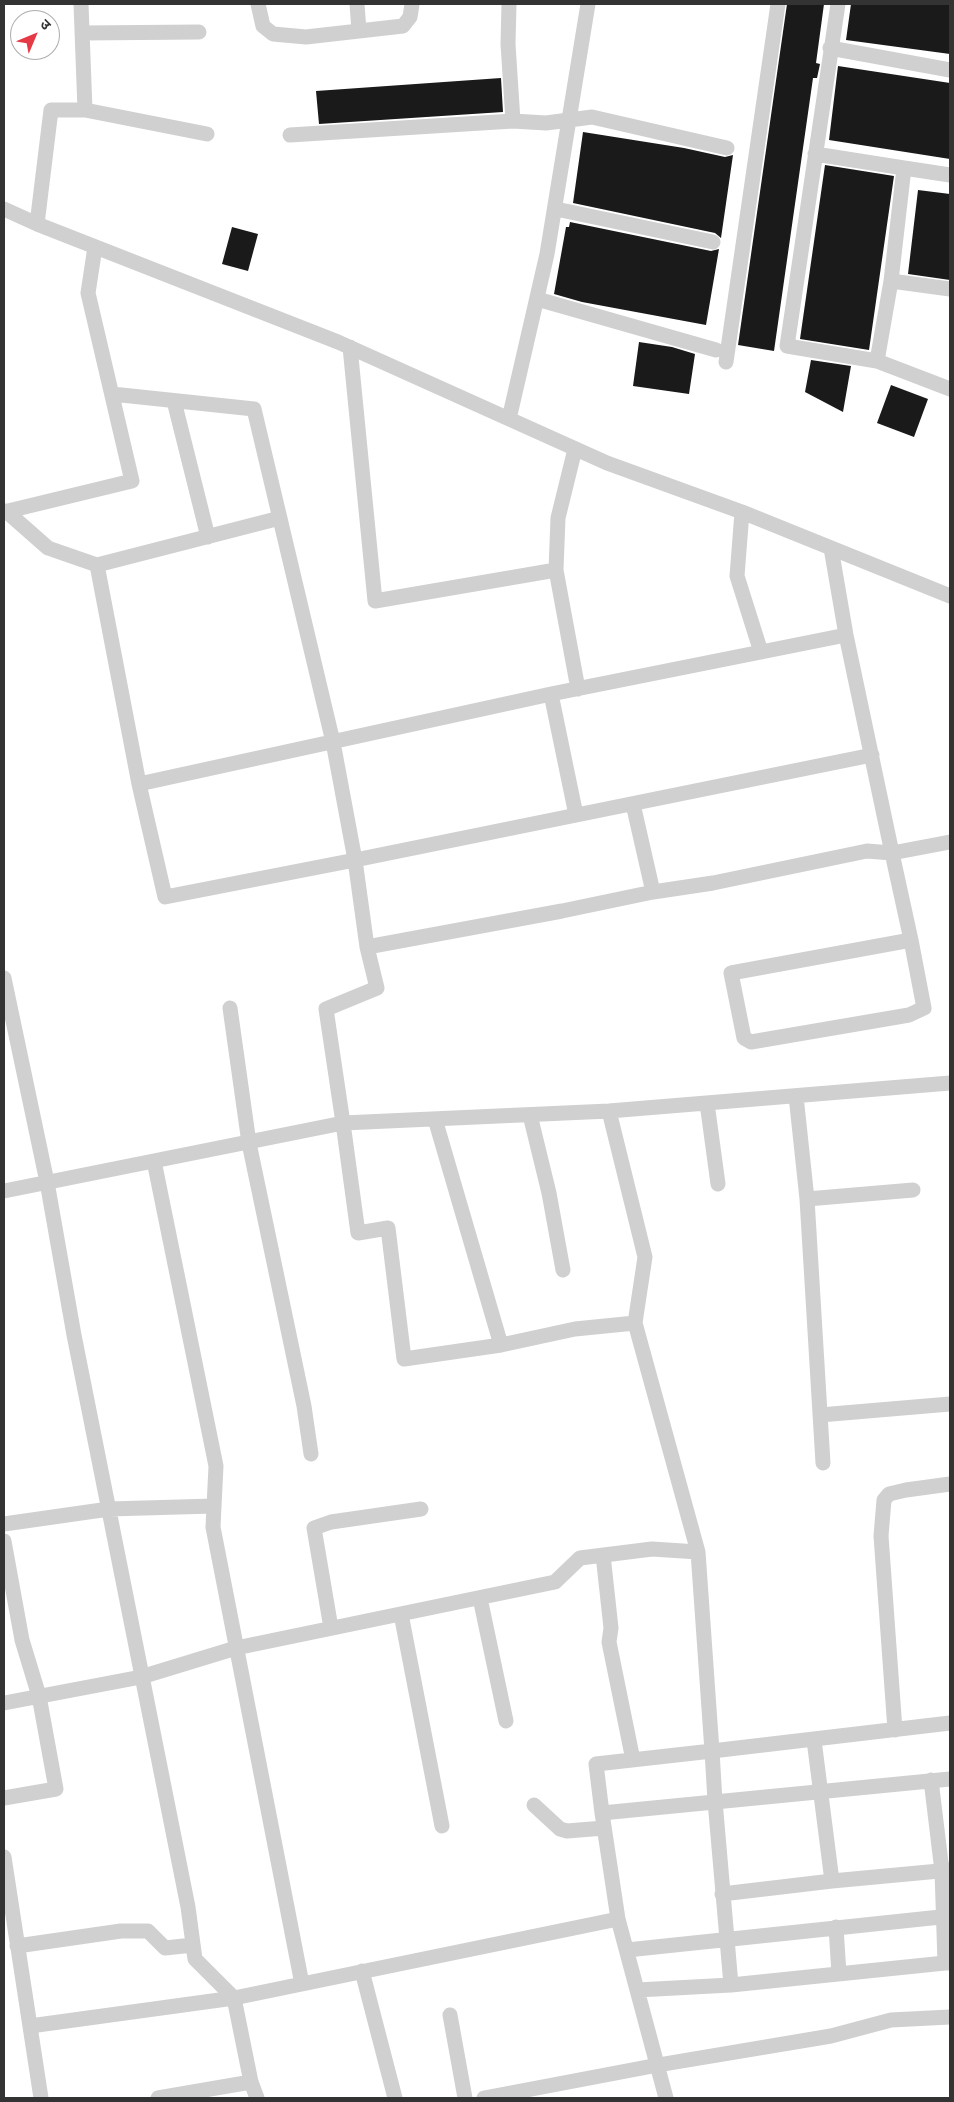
<!DOCTYPE html>
<html>
<head>
<meta charset="utf-8">
<style>
	body { margin:0 }
	#map { position:relative; width:954px; height:2102px; overflow:hidden; background:#fff; font-family:"Fira Sans","Noto Sans Devanagari",sans-serif }
	canvas { display:block }
	.frame { position:absolute; inset:0; border:5px solid #333; pointer-events:none }
	.north { position:absolute; left:10px; top:10px; width:50px; height:50px; box-sizing:border-box; background:#fff; border:1px solid #adadad; border-radius:50%; rotate:45deg; font-size:14px; font-weight:700; line-height:20px; text-align:center; color:#333 }
	.north::after { content:''; display:block; margin:auto; width:18px; height:22px; background:#e63946; clip-path:polygon(50% 0,100% 100%,50% 72%,0 100%) }
</style>
</head>
<body>
<div id="map">
<canvas width="954" height="2102"></canvas>
<div class="frame"></div>
<div class="north">उ</div>
</div>
<script>
const context = document.querySelector('canvas').getContext('2d');
context.lineJoin = 'round';
function fill(path, color) { context.fillStyle = color; context.fill(path, 'evenodd'); }
const shape = rows => new Path2D(rows.map(r => 'M' + r).join(''));
function stroke(path, color, width, dash) { context.strokeStyle = color; context.lineWidth = width; context.lineCap = dash ? 'butt' : 'round'; context.setLineDash(dash || []); context.stroke(path); }
fill(shape([
	[787,4,824,4,816,63,820,64,817,78,813,78,774,351,738,345],
	[851,4,950,4,950,54,846,40],
	[838,66,950,83,950,159,829,140],
	[501,78,503,112,319,124,316,91],
	[583,132,684,148,725,157,733,155,721,238,715,233,573,203],
	[825,165,894,176,869,350,800,339],
	[918,190,950,194,950,280,908,274],
	[570,222,711,251,719,249,706,325,582,302,554,294,566,227,569,227],
	[232,227,258,234,248,271,222,264],
	[639,342,672,347,695,354,689,394,633,386],
	[811,360,851,366,843,412,805,392],
	[891,385,928,399,914,437,877,423]
]), '#1a1a1a');
stroke(shape([
	[81,4,85,110],
	[258,4,263,26,273,34,306,37,403,26,410,17,412,4],
	[357,4,359,31],
	[509,4,508,44,513,121,546,123,592,117,727,148],
	[838,4,787,346,877,361],
	[82,33,199,32],
	[830,48,950,70],
	[290,135,513,121],
	[815,154,904,168],
	[950,175,904,168,891,281,950,289],
	[4,209,37,224,338,342,607,463,742,512,950,596],
	[556,209,713,242],
	[37,224,51,110,85,110,207,134],
	[891,281,877,361,950,389],
	[537,299,716,350],
	[350,347,375,601,556,570],
	[726,362,778,4],
	[174,401,208,537],
	[509,419,547,254,588,4],
	[575,449,558,518,556,570,578,689],
	[6,511,48,548,97,565,139,784,165,897,355,860,872,755],
	[4,512,132,481,88,293,95,247],
	[742,512,737,576,761,652],
	[831,548,846,635,892,853,950,842],
	[97,565,280,518],
	[551,694,576,815],
	[139,784,551,694,846,635],
	[633,804,653,892],
	[367,947,562,911,653,892,713,883,867,851,892,853,911,940,924,1008,909,1015,751,1042,744,1038,731,973,911,940],
	[4,978,47,1182,74,1335,188,1907,195,1959,234,1998,30,2026],
	[230,1008,249,1143,304,1406,311,1454],
	[796,1096,807,1199,823,1463],
	[707,1103,718,1184],
	[609,1111,645,1257,635,1323],
	[530,1115,549,1193,563,1270],
	[435,1119,501,1345],
	[154,1161,216,1466,213,1527,302,1984],
	[4,1191,343,1123,326,1009,377,988,367,947,355,860,333,742,254,409,112,394],
	[807,1199,913,1190],
	[820,1415,950,1404],
	[4,1524,109,1509,214,1506],
	[4,1541,22,1640,39,1696,56,1789,4,1798],
	[603,1555,611,1628,609,1642,633,1760],
	[480,1598,506,1721],
	[401,1614,442,1826],
	[331,1628,314,1528,331,1522,421,1509],
	[4,1703,141,1677,236,1648,555,1582,580,1558,652,1549,698,1552],
	[895,1730,881,1536,884,1500,889,1494,906,1490,950,1484],
	[814,1740,832,1881],
	[931,1780,942,1871,945,1963,950,1963],
	[534,1805,560,1829,567,1831,604,1828],
	[602,1813,950,1779],
	[4,1857,41,2098],
	[722,1894,832,1881,950,1870],
	[836,1927,839,1974],
	[17,1946,121,1931,148,1931,165,1948,193,1945],
	[627,1950,950,1916],
	[362,1971,395,2098],
	[731,1985,715,1801,712,1751,950,1723],
	[637,1990,731,1985,945,1963],
	[450,2015,465,2098],
	[251,2082,257,2098],
	[158,2098,251,2082,234,1998,618,1919],
	[484,2098,658,2065,831,2036,891,2020,950,2017],
	[666,2098,618,1919,602,1813,596,1764,712,1751,698,1552,635,1323,575,1329,501,1345,404,1359,388,1228,358,1233,343,1123,609,1111,950,1083]
]), '#d0d0d0', 15);
</script>
</body>
</html>
